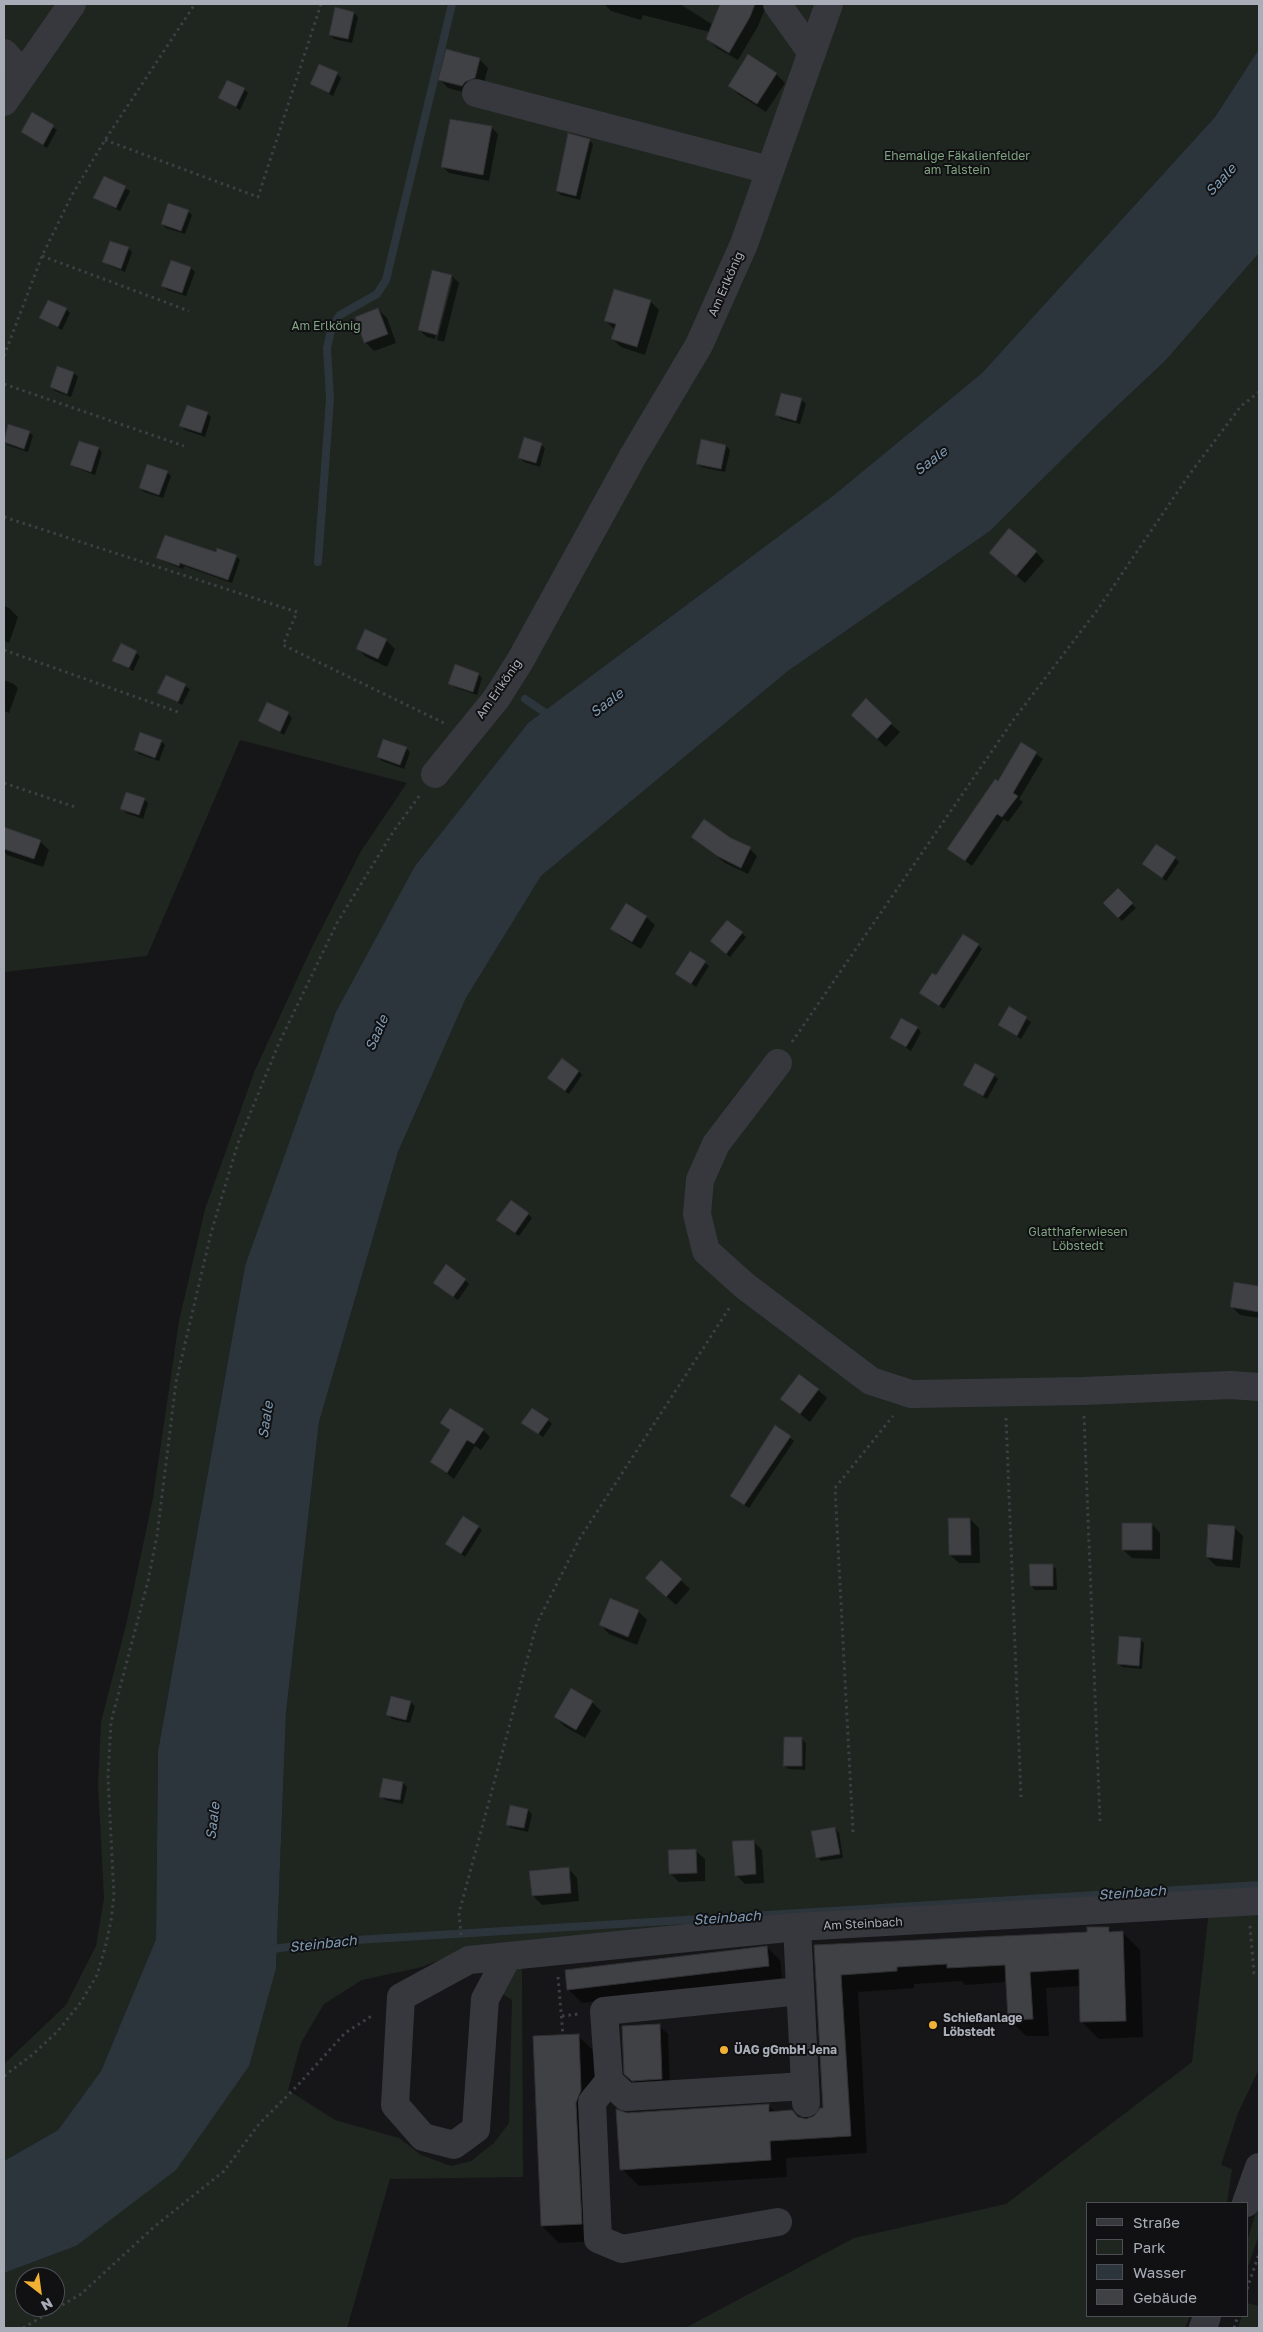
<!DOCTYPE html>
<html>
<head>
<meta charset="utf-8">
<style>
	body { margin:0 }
	#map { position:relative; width:1263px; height:2332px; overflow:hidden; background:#161618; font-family:"Golos Text",sans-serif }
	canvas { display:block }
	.frame { position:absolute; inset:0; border:5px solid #a8adb8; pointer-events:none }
	.legend { position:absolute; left:1086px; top:2202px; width:162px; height:115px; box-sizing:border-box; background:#111113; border:1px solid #4d4f55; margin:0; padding:6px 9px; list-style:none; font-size:15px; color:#a8adb8 }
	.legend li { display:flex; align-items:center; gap:10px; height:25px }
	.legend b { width:25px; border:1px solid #4d4f55 }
	.north { position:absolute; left:15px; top:2267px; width:50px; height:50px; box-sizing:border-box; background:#111113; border:1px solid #4d4f55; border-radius:50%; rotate:150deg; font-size:14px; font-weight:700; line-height:20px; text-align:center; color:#a8adb8 }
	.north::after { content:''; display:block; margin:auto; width:18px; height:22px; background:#f2b134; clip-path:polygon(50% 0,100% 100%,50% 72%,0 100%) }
</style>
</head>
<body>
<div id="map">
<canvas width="1263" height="2332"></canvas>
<div class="frame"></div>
<ul class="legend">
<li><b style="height:6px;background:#37383d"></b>Straße</li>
<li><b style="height:14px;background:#1e261f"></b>Park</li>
<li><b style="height:14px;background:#2c353c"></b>Wasser</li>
<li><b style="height:14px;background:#404145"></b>Gebäude</li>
</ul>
<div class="north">N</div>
</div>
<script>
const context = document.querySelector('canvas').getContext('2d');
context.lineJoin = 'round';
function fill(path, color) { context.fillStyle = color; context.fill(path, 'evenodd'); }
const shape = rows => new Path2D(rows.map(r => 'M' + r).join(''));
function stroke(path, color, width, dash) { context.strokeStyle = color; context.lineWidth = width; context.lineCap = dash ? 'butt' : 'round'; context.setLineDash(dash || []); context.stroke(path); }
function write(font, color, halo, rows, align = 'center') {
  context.font = font + ' "Golos Text",sans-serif'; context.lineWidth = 4; context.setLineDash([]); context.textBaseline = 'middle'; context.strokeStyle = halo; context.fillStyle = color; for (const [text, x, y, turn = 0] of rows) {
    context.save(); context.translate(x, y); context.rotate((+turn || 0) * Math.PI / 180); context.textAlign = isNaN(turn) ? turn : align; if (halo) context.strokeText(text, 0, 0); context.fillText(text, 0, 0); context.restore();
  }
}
fill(shape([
	[4,4,1259,4,1259,49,1215,117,982,373,834,495,528,723,415,866,245,1266,158,1751,156,1939,101,2071,58,2130,4,2161,4,2064,66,2005,96,1946,104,1898,98,1784,101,1722,126,1625,153,1498,179,1321,205,1209,255,1070,311,949,361,851,407,783,240,740,147,956,4,972],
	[1259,253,1259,1895,446,1958,418,1968,362,1980,324,2004,301,2043,288,2090,335,2120,399,2138,421,2155,451,2166,471,2161,494,2143,509,2123,512,2000,501,1993,501,1986,522,1963,523,2177,390,2179,347,2328,4,2328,4,2273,76,2246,276,1968,286,1713,319,1422,398,1152,466,998,541,876,788,671,990,531,1097,425,1166,360],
	[25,2277,55,2277,55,2307,25,2307],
	[1209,1910,1259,1912,1259,2069,1238,2113,1221,2165,1232,2169,1227,2203,1087,2203,1087,2316,1190,2316,1185,2328,685,2328,854,2238,1006,2204,1192,2062],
	[1259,2202,1259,2235,1247,2269,1247,2241],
	[1247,2303,1259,2306,1259,2328,1238,2328,1242,2316,1247,2316]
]), '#1e261f');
fill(shape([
	[1259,49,1259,253,1166,360,1097,425,990,531,788,671,541,876,466,998,398,1152,319,1422,286,1713,276,1968,249,2066,176,2170,76,2246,4,2273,4,2161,58,2130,101,2071,156,1939,158,1751,245,1266,336,1012,415,866,528,723,834,495,982,373,1215,117]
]), '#2c353c');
fill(shape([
	[604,4,680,4,713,25,721,4,767,4,758,26,738,60,717,48,708,39,710,32,643,15,641,20,611,11],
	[354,13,358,17,352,43,334,39,330,35],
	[749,56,776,74,785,83,766,112,738,94,729,85],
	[479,59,488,68,483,86,471,94,448,88,440,80],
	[337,74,341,78,333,96,312,84],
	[244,89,248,93,240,110,219,98],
	[32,114,57,130,47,148,22,132],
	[491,127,498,134,489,181,449,173,442,166],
	[589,140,593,144,580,200,561,195,557,191],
	[104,177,130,191,120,211,95,198],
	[188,211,192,215,185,234,166,228,162,224],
	[128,248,132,252,125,272,108,265,104,261],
	[191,268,195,272,186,296,167,290,163,286],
	[433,272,452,276,459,283,444,342,437,340,453,279,450,279,435,339,427,337,419,330],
	[650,301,659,310,645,355,621,347,612,339,615,330,606,321],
	[66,309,70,313,62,330,41,318],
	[378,309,387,318,396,343,374,351,365,342],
	[58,368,74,373,78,377,71,397,55,391,51,387],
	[802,400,806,404,800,424,781,419,777,415],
	[207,413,211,417,205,437,185,430,181,426],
	[9,425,29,432,33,436,28,452,7,445,4,441],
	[541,444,545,448,540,467,524,462,520,458],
	[726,446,730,450,725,472,701,467,697,463],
	[98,448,102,452,95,475,76,468,72,464],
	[167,472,171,476,163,498,144,492,140,488],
	[1036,552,1044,561,1025,583,999,561],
	[217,554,236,556,240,560,232,583,184,566,183,569,162,561,158,557],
	[4,606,9,608,18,617,9,643,4,641],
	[386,640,395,649,387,667,366,657,357,648],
	[121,645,140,656,133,671,114,660],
	[478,674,482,678,477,695,454,687,450,683],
	[166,676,190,689,182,705,159,692],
	[4,680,14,684,18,688,9,713,4,711],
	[288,714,292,718,284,735,259,721],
	[861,724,891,724,900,732,886,747],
	[161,741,165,745,159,761,139,754,135,750],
	[1022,744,1043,759,1019,799,1023,802,1008,822,1004,819,972,866,948,848,998,783],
	[406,748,410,752,404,769,382,761,378,757],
	[144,799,148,803,143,819,126,813,122,809],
	[5,829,40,841,49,850,43,867,7,855,4,851],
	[692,837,730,839,750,849,757,856,748,874,725,863],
	[1175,858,1179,862,1166,881,1144,864],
	[1118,890,1136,908,1122,921,1104,903],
	[646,917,655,925,641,949,621,937,612,929],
	[728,921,746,937,730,957,715,945],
	[978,945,982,949,944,1009,925,997,936,977],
	[691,953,709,966,696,987,677,974],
	[1010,1008,1031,1022,1021,1039,1000,1025],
	[917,1028,921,1032,911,1051,891,1038],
	[579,1071,582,1075,569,1094,552,1082],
	[994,1075,998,1079,987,1099,964,1085],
	[528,1214,532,1218,519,1236,502,1224],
	[465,1280,469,1284,458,1300,438,1286],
	[1235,1283,1259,1287,1259,1318,1240,1315,1231,1306],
	[818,1390,827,1398,810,1422,781,1399],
	[548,1420,552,1424,543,1437,523,1423],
	[442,1423,483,1430,490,1437,481,1450,475,1446,454,1479,432,1462,451,1431],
	[776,1427,794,1441,749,1508,736,1500],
	[970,1519,979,1528,980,1563,959,1563,950,1555],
	[1152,1524,1160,1533,1160,1559,1132,1558,1123,1550],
	[478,1527,482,1530,465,1557,447,1544],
	[1234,1527,1243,1536,1240,1568,1216,1566,1207,1557],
	[661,1562,690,1589,676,1605,655,1586],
	[1052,1565,1056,1569,1057,1590,1035,1590,1031,1586],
	[638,1611,647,1620,637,1645,609,1634,601,1625],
	[1140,1639,1144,1643,1142,1669,1122,1667,1118,1663],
	[411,1702,415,1706,410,1723,392,1719,388,1715],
	[592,1702,601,1711,585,1738,564,1726,556,1717],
	[802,1739,806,1743,805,1770,788,1769,784,1765],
	[403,1783,407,1787,403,1804,385,1800,381,1796],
	[528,1810,532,1814,528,1832,511,1828,507,1824],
	[835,1828,839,1833,843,1858,821,1861,817,1857],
	[753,1841,762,1850,764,1883,745,1884,736,1875],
	[696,1851,705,1859,705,1881,679,1882,670,1873],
	[569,1869,577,1878,579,1901,542,1905,533,1896],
	[1109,1928,1113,1933,1123,1933,1140,1950,1143,2037,1099,2039,1082,2022,1081,1986,1046,1988,1049,2036,1026,2036,1009,2019,1007,1982,966,1985,961,1981,914,1984,914,1988,858,1992,867,2153,786,2158,787,2177,639,2186,622,2169,627,2114,768,2105,776,2113,806,2120,815,2117,824,2109,815,1946,1088,1933],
	[767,1947,780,1960,782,1978,582,2003,569,1990],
	[659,2026,668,2034,670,2087,642,2089,625,2073],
	[578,2036,596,2053,599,2241,559,2243,542,2226]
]), '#0007');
stroke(shape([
	[318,562,330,399,327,348,332,326,340,315,377,294,386,280,452,4],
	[525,699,550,716],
	[266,1950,323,1942,1259,1885]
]), '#2c353c', 8);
const building = shape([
	[720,4,755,4,750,17,729,53,706,39,720,4],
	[335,7,354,12,348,39,329,35,335,7],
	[446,49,480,58,475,78,465,82,462,86,438,80,446,49],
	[748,54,777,73,757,104,728,86,748,54],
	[319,64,338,72,329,93,310,84,319,64],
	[227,80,245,88,236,107,218,98,227,80],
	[32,112,54,125,43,145,21,132,32,112],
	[450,119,492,126,483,175,441,167,450,119],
	[568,133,590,139,576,196,556,191,568,133],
	[104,176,126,186,116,208,93,198,104,176],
	[168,203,189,210,181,231,161,224,168,203],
	[110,241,129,247,121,269,102,262,110,241],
	[171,260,191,267,182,293,161,286,171,260],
	[432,270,452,275,437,335,418,330,432,270],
	[614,289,651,300,637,347,611,339,616,324,604,321,614,289],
	[48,300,67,308,58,327,39,318,48,300],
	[378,308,388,334,364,343,355,317,378,308],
	[57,366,74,372,67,394,50,387,57,366],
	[781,393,802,398,796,421,775,415,781,393],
	[187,405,208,412,201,433,179,426,187,405],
	[8,424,30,431,24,449,4,442,8,424],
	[524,437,542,443,536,463,518,458,524,437],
	[701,439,726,445,721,469,696,464,701,439],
	[79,441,99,447,91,472,70,465,79,441],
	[147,464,168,471,159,495,139,488,147,464],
	[1009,528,1037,551,1016,576,989,553,1009,528],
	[165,535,216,552,217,548,237,555,228,580,180,563,179,566,156,558,165,535],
	[365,629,387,639,378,659,356,649,365,629],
	[121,643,137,651,129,668,112,661,121,643],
	[455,664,479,673,473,692,448,684,455,664],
	[166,675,186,684,178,702,157,693,166,675],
	[866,698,892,723,877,739,851,715,866,698],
	[267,702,289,712,280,732,258,721,267,702],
	[140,732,162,740,155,758,134,750,140,732],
	[383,739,407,747,400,765,377,757,383,739],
	[1021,742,1037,752,1013,793,1018,796,1002,817,997,814,965,861,947,849,995,779,998,781,1021,742],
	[126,792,145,798,139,815,120,809,126,792],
	[704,819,731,838,751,847,741,868,717,856,691,837,704,819],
	[4,827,41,840,34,859,4,849,4,827],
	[1156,844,1176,857,1162,878,1142,864,1156,844],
	[1118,888,1133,903,1118,918,1103,903,1118,888],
	[626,903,647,916,632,942,610,929,626,903],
	[727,920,743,932,726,954,710,941,727,920],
	[963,934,979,944,939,1006,919,993,932,973,936,975,963,934],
	[690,951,706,961,691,984,675,974,690,951],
	[1009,1006,1027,1017,1017,1036,998,1025,1009,1006],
	[901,1018,918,1027,906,1047,890,1038,901,1018],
	[562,1058,579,1071,565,1091,547,1078,562,1058],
	[975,1063,995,1074,983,1096,963,1085,975,1063],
	[511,1200,529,1213,515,1233,496,1220,511,1200],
	[446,1264,466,1279,453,1297,433,1283,446,1264],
	[1234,1282,1259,1286,1259,1312,1230,1307,1234,1282],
	[799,1374,819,1389,800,1414,780,1399,799,1374],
	[450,1408,484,1429,474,1444,467,1440,447,1473,430,1462,450,1430,440,1423,450,1408],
	[532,1408,549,1419,538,1434,521,1423,532,1408],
	[775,1425,791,1436,744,1505,730,1496,775,1425],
	[463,1516,479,1526,461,1554,445,1544,463,1516],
	[948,1518,970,1518,971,1555,949,1555,948,1518],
	[1122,1523,1152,1523,1152,1550,1122,1550,1122,1523],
	[1208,1524,1235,1526,1232,1560,1206,1557,1208,1524],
	[661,1560,682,1579,666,1597,645,1578,661,1560],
	[1029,1564,1053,1564,1053,1586,1030,1586,1029,1564],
	[610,1598,639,1610,628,1637,599,1625,610,1598],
	[1119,1636,1141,1638,1139,1666,1117,1664,1119,1636],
	[571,1688,593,1701,576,1730,554,1717,571,1688],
	[391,1696,411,1701,406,1720,386,1715,391,1696],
	[784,1737,802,1737,802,1766,783,1766,784,1737],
	[383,1778,403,1782,400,1800,379,1797,383,1778],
	[510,1805,528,1809,524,1828,506,1825,510,1805],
	[835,1827,840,1854,816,1858,811,1831,835,1827],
	[754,1840,756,1874,735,1876,732,1841,754,1840],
	[696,1849,697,1873,669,1874,668,1850,696,1849],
	[569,1867,571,1893,532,1896,529,1871,569,1867],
	[1087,1927,1109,1927,1109,1932,1123,1931,1126,2021,1080,2022,1079,1969,1030,1972,1033,2019,1008,2020,1005,1965,947,1968,947,1964,897,1967,897,1971,841,1975,851,2136,770,2141,771,2160,620,2170,616,2109,627,2113,769,2104,769,2112,792,2110,798,2117,806,2119,814,2116,820,2108,823,2108,814,1945,1087,1932,1087,1927],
	[767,1946,769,1966,567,1990,565,1970,767,1946],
	[660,2024,662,2079,632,2081,624,2074,622,2026,660,2024],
	[579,2034,581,2090,576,2103,582,2224,541,2226,533,2036,579,2034]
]);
fill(building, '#404145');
stroke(building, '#303034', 1);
stroke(shape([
	[105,140,258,197,321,4],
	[42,256,189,311],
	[4,356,42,256,72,195,105,140,195,4],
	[4,384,184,446],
	[4,517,297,612,283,645,444,723],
	[4,650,178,712],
	[4,783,75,807],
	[792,1042,1014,719,1098,609,1189,475,1241,406,1259,392],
	[1084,1416,1100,1821],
	[1006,1418,1021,1797],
	[853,1832,835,1488,893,1416],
	[1250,1926,1254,1973,1259,1975],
	[461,1935,459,1913,537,1623,580,1538,730,1307],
	[1054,1943,1065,1943],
	[558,1977,563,2035],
	[562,2016,578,2014],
	[4,2076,32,2055,58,2031,81,2002,97,1975,105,1948,111,1921,114,1896,108,1777,111,1722,148,1581,157,1536,176,1382,211,1233,238,1143,279,1043,337,923,393,832,420,795],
	[1247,2289,1259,2254],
	[23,2328,81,2294,154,2227,224,2171,259,2124,298,2085,345,2033,373,2015],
	[1234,2328,1238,2316]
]), '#3d3f44', 3, [2.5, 4]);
stroke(shape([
	[777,4,812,53],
	[4,53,23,74],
	[476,93,769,170],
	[4,102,72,4],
	[435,774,496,699,520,661,633,456,699,345,744,244,829,4],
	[778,1063,716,1144,700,1180,697,1214,706,1251,745,1286,871,1381,911,1394,1083,1391,1231,1385,1259,1387],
	[797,1927,806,2103],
	[508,1956,485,1999,476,2129,454,2145,423,2137,395,2105,401,1997,469,1960,797,1927,1259,1901],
	[800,1991,604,2011,609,2081,626,2097,805,2086],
	[609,2081,592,2102,598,2239,622,2249,778,2222],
	[1246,2203,1259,2167],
	[1203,2328,1207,2316]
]), '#37383d', 28);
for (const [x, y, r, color] of [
	[933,2025,5,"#f2b134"],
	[724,2050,5,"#f2b134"]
]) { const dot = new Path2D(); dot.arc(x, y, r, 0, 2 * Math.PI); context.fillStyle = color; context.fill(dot); stroke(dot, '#111113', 2); }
write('12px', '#7fa381', '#111113', [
	["Ehemalige Fäkalienfelder",957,156],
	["am Talstein",957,170],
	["Am Erlkönig",326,326],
	["Glatthaferwiesen",1078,1232],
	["Löbstedt",1078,1246]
]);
write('12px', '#a8adb8', '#111113', [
	["Am Erlkönig",726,284,-66],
	["Am Erlkönig",499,689,-55],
	["Am Steinbach",863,1924,-3]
]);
write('bold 12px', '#a8adb8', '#111113', [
	["Schießanlage",943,2018],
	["Löbstedt",943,2032],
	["ÜAG gGmbH Jena",734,2050]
], 'left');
write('italic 14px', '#7f9bb3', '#111113', [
	["Saale",1221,180,-47],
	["Saale",931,461,-37],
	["Saale",607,703,-37],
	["Saale",377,1033,-66],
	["Saale",266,1420,-81],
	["Saale",213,1821,-83],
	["Steinbach",1132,1893,-4],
	["Steinbach",727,1918,-4],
	["Steinbach",323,1944,-6]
]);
</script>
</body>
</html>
